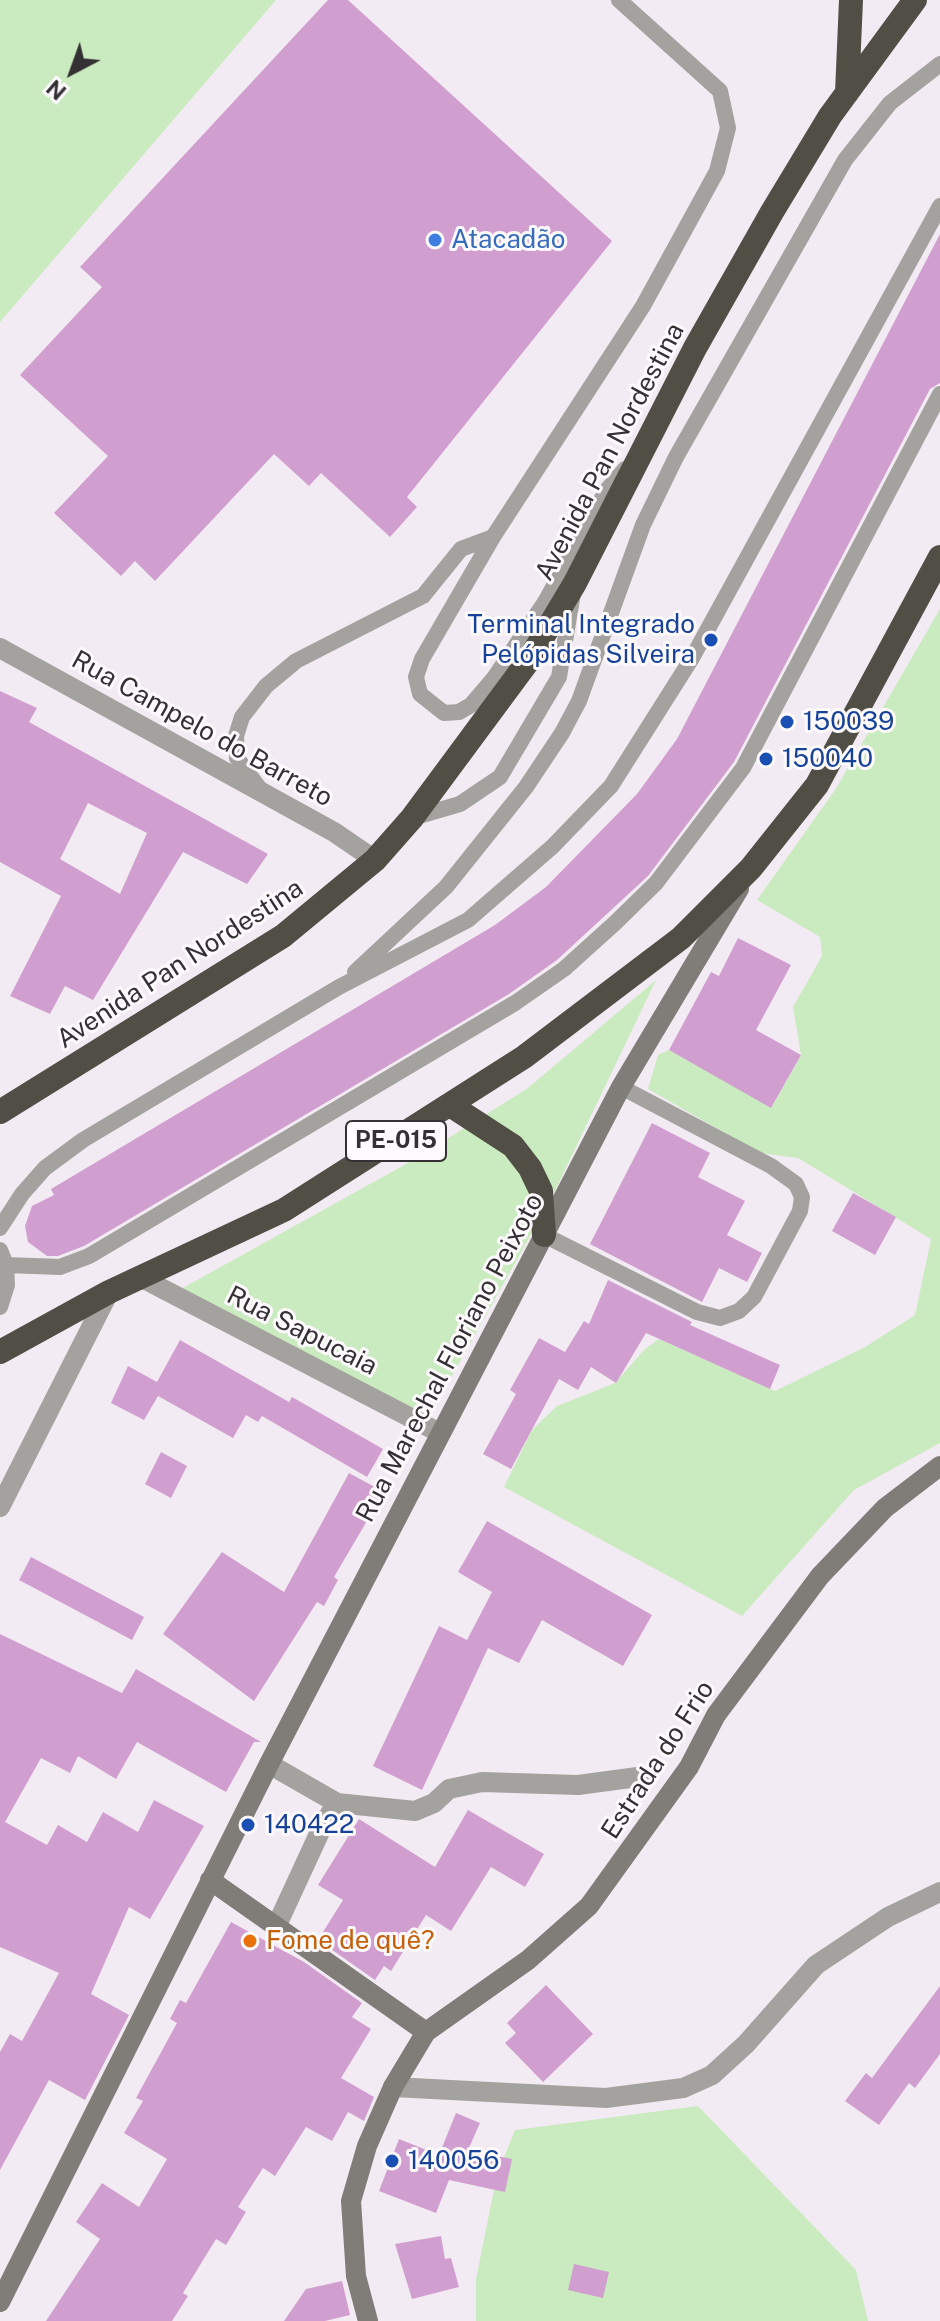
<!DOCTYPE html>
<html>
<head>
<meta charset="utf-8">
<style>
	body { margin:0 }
	#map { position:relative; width:940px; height:2321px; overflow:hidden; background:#f3ebf3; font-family:"Public Sans",sans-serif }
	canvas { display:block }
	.north { position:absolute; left:32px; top:32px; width:80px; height:80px; -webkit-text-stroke:6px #fefafe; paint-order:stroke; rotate:221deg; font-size:22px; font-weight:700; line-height:32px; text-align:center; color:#343134 }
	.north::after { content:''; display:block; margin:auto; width:28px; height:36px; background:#343134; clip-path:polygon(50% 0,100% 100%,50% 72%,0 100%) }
</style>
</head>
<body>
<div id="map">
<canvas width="940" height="2321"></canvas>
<div class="north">N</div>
</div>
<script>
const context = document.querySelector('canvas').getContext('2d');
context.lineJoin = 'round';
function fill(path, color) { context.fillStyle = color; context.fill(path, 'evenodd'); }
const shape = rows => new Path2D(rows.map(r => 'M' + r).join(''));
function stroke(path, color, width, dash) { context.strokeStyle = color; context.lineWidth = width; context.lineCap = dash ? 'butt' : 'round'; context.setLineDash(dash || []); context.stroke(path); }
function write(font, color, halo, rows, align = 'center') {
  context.font = font + ' "Public Sans",sans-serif'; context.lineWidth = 6; context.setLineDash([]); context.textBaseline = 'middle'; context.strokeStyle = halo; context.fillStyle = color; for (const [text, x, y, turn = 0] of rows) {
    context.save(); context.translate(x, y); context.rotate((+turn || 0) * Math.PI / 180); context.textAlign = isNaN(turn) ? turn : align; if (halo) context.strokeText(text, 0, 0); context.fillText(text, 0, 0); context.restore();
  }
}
fill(shape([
	[0,0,276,0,0,322],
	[940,609,940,1443,854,1490,742,1616,504,1487,532,1430,557,1406,615,1383,645,1349,659,1339,775,1391,865,1347,915,1315,931,1239,798,1158,760,1153,648,1089,658,1055,669,1050,772,1107,801,1055,793,1007,822,956,820,937,757,900,835,790],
	[656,980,552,1197,429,1417,181,1289,415,1159,528,1088],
	[698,2106,856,2270,868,2321,476,2321,476,2279,497,2175,515,2130]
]), '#caebbf');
fill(shape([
	[328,0,348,0,612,241,407,497,417,507,390,537,321,473,309,486,274,454,155,581,135,561,121,576,54,513,108,456,20,375,102,287,80,267],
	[940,234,940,383,930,389,734,762,648,876,557,960,509,994,84,1246,58,1256,47,1256,28,1242,25,1226,32,1206,54,1195,51,1189,495,925,546,887,637,794,677,739],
	[0,691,37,708,29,722,268,854,247,884,183,852,93,1000,65,986,50,1014,10,996,61,896,0,862],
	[88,803,147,833,120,894,60,859],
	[738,938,791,965,756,1030,801,1055,771,1108,669,1050,711,972,719,976],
	[652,1123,710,1153,698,1177,745,1201,727,1235,762,1253,747,1282,719,1268,702,1302,590,1244],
	[853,1193,896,1217,875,1255,832,1231],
	[608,1280,692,1322,690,1325,780,1365,770,1389,646,1333,616,1383,591,1367,578,1390,559,1379,511,1469,483,1454,516,1394,510,1390,539,1338,565,1352,584,1321,589,1324],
	[180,1340,289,1402,292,1397,383,1449,367,1477,262,1416,258,1422,246,1415,233,1438,158,1396,144,1420,111,1403,128,1366,157,1382],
	[161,1452,187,1466,171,1498,145,1484],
	[349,1473,384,1492,334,1577,338,1580,324,1606,317,1602,254,1701,163,1634,222,1552,284,1592],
	[487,1521,652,1615,623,1666,542,1620,519,1663,488,1648,422,1790,373,1766,439,1626,467,1640,492,1592,458,1572],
	[31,1557,144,1617,132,1640,19,1580],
	[0,1634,122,1693,136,1669,261,1742,254,1742,226,1792,137,1742,116,1779,78,1756,70,1773,41,1758,5,1822,47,1845,58,1825,87,1842,103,1812,138,1832,154,1800,204,1826,150,1919,129,1907,91,1994,129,2015,85,2100,49,2080,0,2170,0,2052,10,2034,22,2041,59,1973,0,1947],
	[468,1810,544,1854,525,1887,491,1867,451,1931,426,1915,391,1971,384,1966,375,1980,318,1940,343,1900,318,1885,359,1819,435,1867],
	[231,1922,304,1962,362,2003,352,2017,371,2029,341,2078,374,2097,364,2121,348,2112,332,2141,306,2127,275,2176,263,2168,238,2207,246,2212,226,2245,216,2239,183,2293,188,2296,172,2321,46,2321,100,2239,76,2222,102,2183,139,2207,167,2159,124,2133,143,2101,136,2098,177,2023,170,2019,180,2000,186,2003],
	[546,1985,593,2034,543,2082,505,2043,516,2033,507,2023],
	[940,1986,940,2054,915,2088,909,2083,879,2125,845,2101,866,2073,872,2078],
	[456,2113,480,2123,468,2150,512,2159,505,2192,449,2180,436,2213,379,2191,399,2139,439,2155],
	[441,2236,445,2259,451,2258,459,2287,412,2299,395,2244],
	[574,2264,609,2272,603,2298,568,2290],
	[342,2281,350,2315,325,2321,284,2321,306,2289]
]), '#d19fcf');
stroke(shape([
	[493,537,422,659,416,677,420,694,444,713,459,712,471,705,494,678,545,602,606,491,625,469],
	[260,789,237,758,236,736,242,717,266,686,296,661,423,596,461,549,493,537,643,306,717,171,728,128,720,91,619,0],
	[412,818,460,804,500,777,559,677,573,593],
	[355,972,446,887,526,787,562,733,579,701,643,525,676,457,845,160,890,103,940,64],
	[0,1228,22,1194,45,1168,83,1140,339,987,468,920,552,847,611,786,692,658,940,206],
	[544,1235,697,1312,720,1318,739,1311,754,1297,800,1211,802,1197,796,1184,771,1166,621,1087],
	[0,1250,6,1265,7,1285,0,1307],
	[6,1265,60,1267,89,1256,515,1003,564,969,615,923,656,883,743,768,940,394]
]), '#a4a29e', 16);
stroke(shape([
	[0,648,334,832,375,860],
	[140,1277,440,1433],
	[0,1507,109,1292],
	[269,1764,337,1803,415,1811,434,1803,449,1789,482,1782,578,1785,645,1776],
	[276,1927,324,1823,337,1803],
	[393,2087,606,2098,683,2088,712,2075,746,2044,816,1965,888,1917,940,1892]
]), '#a4a29e', 20);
stroke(shape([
	[210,1880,426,2032],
	[0,2302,269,1764,621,1087,739,889],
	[368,2321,356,2276,351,2201,367,2146,393,2087,426,2032,528,1960,589,1906,689,1767,716,1715,820,1576,885,1508,940,1466]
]), '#807d78', 20);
stroke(shape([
	[847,93,851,0],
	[450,1105,513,1146,530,1168,541,1191,544,1235],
	[0,1112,283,936,375,860,412,818,529,660,575,583,695,348,772,212,830,116,915,0],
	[0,1352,109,1292,284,1210,524,1057,681,938,751,868,817,785,940,557]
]), '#514e46', 24);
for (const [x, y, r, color] of [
	[435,240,8,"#3f7fe0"],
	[711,640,8,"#1a4fb4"],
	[787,722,8,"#1a4fb4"],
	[766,759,8,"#1a4fb4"],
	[248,1825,8,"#1a4fb4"],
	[250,1941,8,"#e8710a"],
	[392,2161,8,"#1a4fb4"]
]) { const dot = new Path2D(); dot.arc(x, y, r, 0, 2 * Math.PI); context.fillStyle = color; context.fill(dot); stroke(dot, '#fefafe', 3); }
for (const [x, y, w] of [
	[396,1141,100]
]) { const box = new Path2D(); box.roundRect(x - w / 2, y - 20, w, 40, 6); context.fillStyle = '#fefafe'; context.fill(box); stroke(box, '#343134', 2); }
write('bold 24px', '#343134', null, [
	["PE-015",396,1141]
]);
write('26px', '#366cbe', '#fefafe', [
	["Atacadão",451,240]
], 'left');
write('26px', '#343134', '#fefafe', [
	["Avenida Pan Nordestina",610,452,-62],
	["Rua Campelo do Barreto",202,729,29],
	["Avenida Pan Nordestina",180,964,-33],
	["Rua Sapucaia",302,1331,27],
	["Rua Marechal Floriano Peixoto",450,1358,-62],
	["Estrada do Frio",658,1760,-57]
]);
write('26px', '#164399', '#fefafe', [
	["Terminal Integrado",695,625,"right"],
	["Pelópidas Silveira",695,655,"right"],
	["150039",803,722],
	["150040",782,759],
	["140422",264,1825],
	["140056",408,2161]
], 'left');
write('26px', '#c56008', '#fefafe', [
	["Fome de quê?",266,1941]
], 'left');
</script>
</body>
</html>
